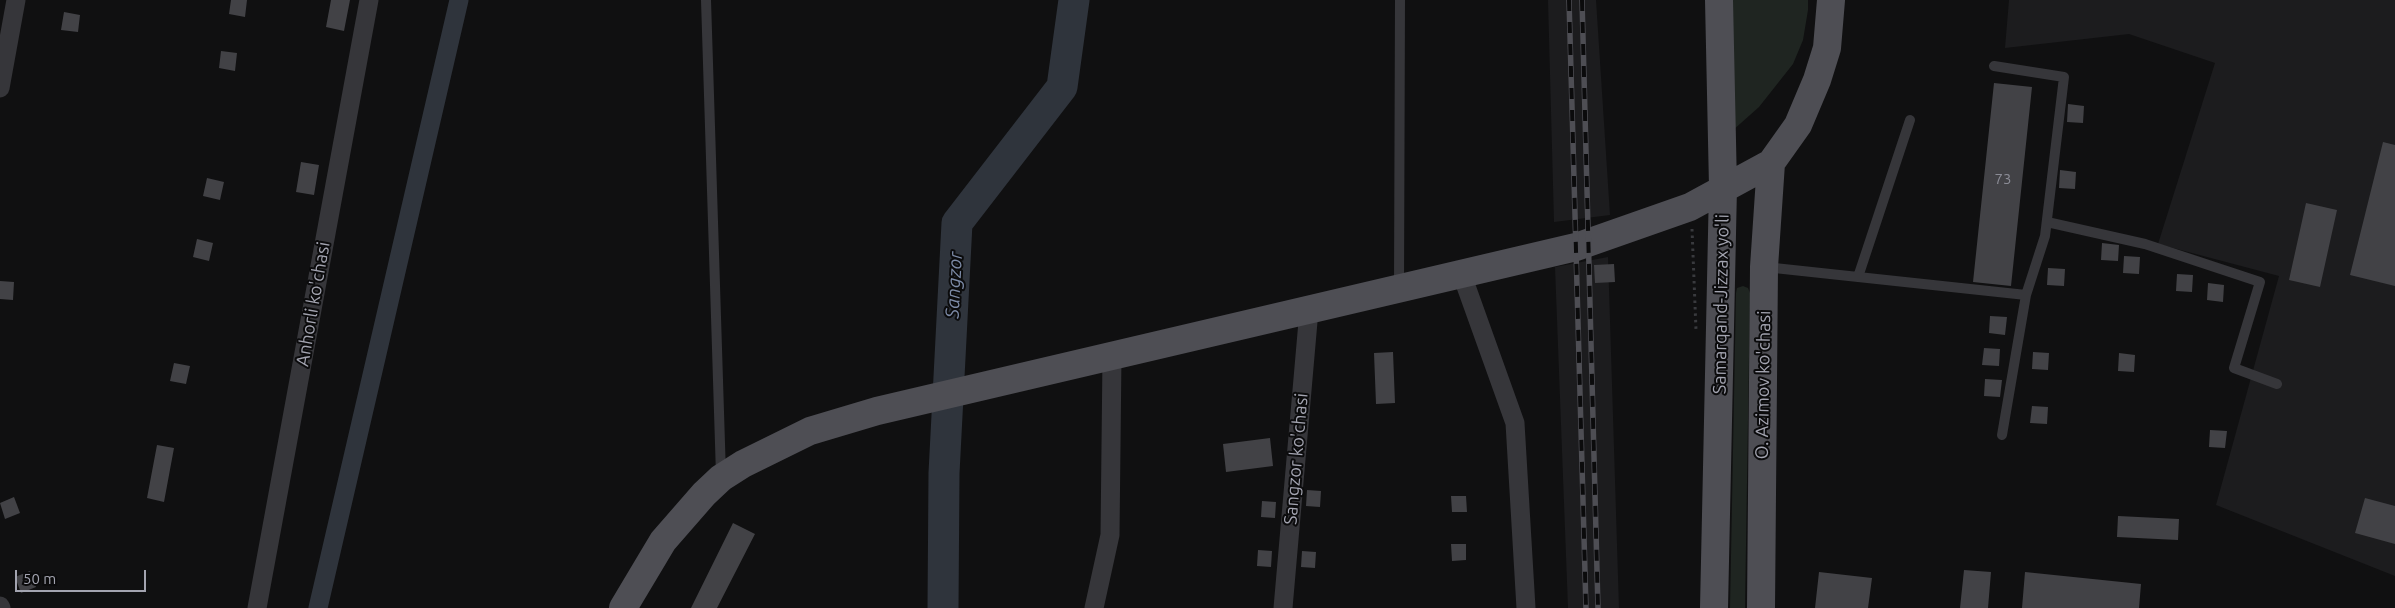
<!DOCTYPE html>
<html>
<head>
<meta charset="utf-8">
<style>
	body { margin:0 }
	#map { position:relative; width:2395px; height:608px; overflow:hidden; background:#101011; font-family:Ubuntu,sans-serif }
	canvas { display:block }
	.scale { position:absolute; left:15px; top:570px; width:131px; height:22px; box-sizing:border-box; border:2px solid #a3a4b0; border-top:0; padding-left:6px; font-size:15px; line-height:18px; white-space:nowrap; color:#a3a4b0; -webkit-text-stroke:4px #0b0b0c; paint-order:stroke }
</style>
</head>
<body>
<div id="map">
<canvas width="2395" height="608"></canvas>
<div class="scale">50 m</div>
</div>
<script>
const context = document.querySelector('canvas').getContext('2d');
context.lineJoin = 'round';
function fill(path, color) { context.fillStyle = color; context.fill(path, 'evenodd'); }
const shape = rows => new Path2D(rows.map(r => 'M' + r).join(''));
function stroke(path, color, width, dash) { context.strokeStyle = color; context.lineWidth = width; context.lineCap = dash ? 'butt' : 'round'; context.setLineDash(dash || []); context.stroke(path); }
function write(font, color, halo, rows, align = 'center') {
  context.font = font + ' Ubuntu,sans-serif'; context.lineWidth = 4; context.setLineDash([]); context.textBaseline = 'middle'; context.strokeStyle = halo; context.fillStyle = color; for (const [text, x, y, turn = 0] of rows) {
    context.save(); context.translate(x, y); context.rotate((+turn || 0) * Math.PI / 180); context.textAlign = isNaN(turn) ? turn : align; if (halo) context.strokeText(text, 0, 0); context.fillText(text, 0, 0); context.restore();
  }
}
fill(shape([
	[1548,0,1596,0,1610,215,1554,222],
	[2009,0,2395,0,2395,576,2216,505,2279,276,2158,244,2215,63,2129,34,2005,48],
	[1608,257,1619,608,1568,608,1555,267]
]), '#1c1c1e');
fill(shape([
	[1730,0,1808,0,1808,10,1803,40,1793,64,1759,107,1732,131],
	[1743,286,1748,288,1750,293,1745,608,1730,608,1736,293,1737,288]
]), '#1f2521');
stroke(shape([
	[318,608,459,0]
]), '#2f343c', 19);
stroke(shape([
	[943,608,944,473,957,223,1062,87,1074,0]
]), '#2f343c', 31);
fill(shape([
	[231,0,247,0,245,17,229,14],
	[331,0,350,0,344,31,326,27],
	[64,12,80,15,78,32,61,30],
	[221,51,237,53,235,71,219,68],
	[1994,83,2032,87,2011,286,1973,282],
	[2068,104,2084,106,2083,123,2067,122],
	[2383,142,2395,145,2395,286,2350,275],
	[301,162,319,165,314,195,296,192],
	[2060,170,2076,172,2075,189,2059,188],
	[207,178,224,182,220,200,203,196],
	[2306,203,2337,210,2320,287,2289,280],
	[197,239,213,243,209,261,193,257],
	[2102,243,2119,245,2118,261,2101,260],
	[2124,256,2140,257,2139,274,2123,273],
	[1614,264,1615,282,1595,283,1594,265],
	[2048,268,2065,269,2064,286,2047,285],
	[2177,274,2193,275,2192,292,2176,291],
	[0,281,14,282,13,300,0,299],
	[2208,283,2224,285,2223,302,2207,300],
	[1990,316,2007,317,2005,335,1989,333],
	[1984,348,2000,349,1999,366,1982,365],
	[1393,352,1395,403,1376,404,1374,353],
	[2033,352,2049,353,2048,370,2032,369],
	[2119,353,2135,355,2134,372,2118,371],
	[174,363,190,366,186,384,170,381],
	[1985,379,2002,380,2000,397,1984,396],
	[2032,406,2048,407,2047,424,2030,423],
	[2210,430,2227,431,2225,448,2209,447],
	[1270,438,1273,466,1226,472,1223,444],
	[157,445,174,448,164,502,147,498],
	[1307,490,1321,491,1320,507,1306,506],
	[1451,496,1466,496,1467,512,1452,512],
	[14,497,20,513,5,519,0,503],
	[2365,498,2395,506,2395,544,2355,533],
	[1262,501,1276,502,1275,518,1261,517],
	[2118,516,2179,519,2178,540,2117,537],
	[733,523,755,534,717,608,691,608],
	[1451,544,1466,544,1466,560,1452,561],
	[1258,550,1272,551,1271,567,1257,566],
	[1302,551,1316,552,1315,568,1301,567],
	[1964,570,1991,572,1988,608,1960,608],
	[30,571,36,587,21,593,15,577],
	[1819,572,1872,578,1868,608,1815,608],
	[2025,572,2141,584,2139,608,2022,608]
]), '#424246');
stroke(shape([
	[1692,229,1696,330]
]), '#393a3e', 3, [2.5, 4]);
stroke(shape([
	[706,0,721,475],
	[1994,66,2064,77,2045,236,2026,295],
	[2047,222,2145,244,2260,282,2234,368,2277,384],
	[1765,267,2026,295,2002,435],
	[1858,277,1910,120],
	[1399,286,1400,0]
]), '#36363a', 10);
stroke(shape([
	[0,88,16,0],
	[1462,275,1515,423,1526,608],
	[0,606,1,608],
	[257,608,369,0],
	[1094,608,1110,535,1112,356],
	[1283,608,1309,310]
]), '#36363a', 19);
stroke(shape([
	[623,608,663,541,704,494,721,478,743,464,810,431,877,411,1576,247,1690,207,1771,163,1798,125,1817,80,1827,48,1831,0],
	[1714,608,1723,187,1719,0],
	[1761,608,1764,267,1771,163]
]), '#4e4e54', 28);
const rail = shape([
	[1569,0,1586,608],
	[1582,0,1598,608]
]);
stroke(rail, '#4e4e54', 5.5);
stroke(rail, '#0b0b0c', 4, [11]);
write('15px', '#8b8c96', null, [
	["73",2003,179]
]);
write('18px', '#a3a4b0', '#0b0b0c', [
	["Anhorli ko'chasi",313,304,-80],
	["Samarqand-Jizzax yo'li",1721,304,-89],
	["O. Azimov ko'chasi",1763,385,-89],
	["Sangzor ko'chasi",1296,459,-85]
]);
write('italic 19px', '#7d8ba7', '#0b0b0c', [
	["Sangzor",954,285,-87]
]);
</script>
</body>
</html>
